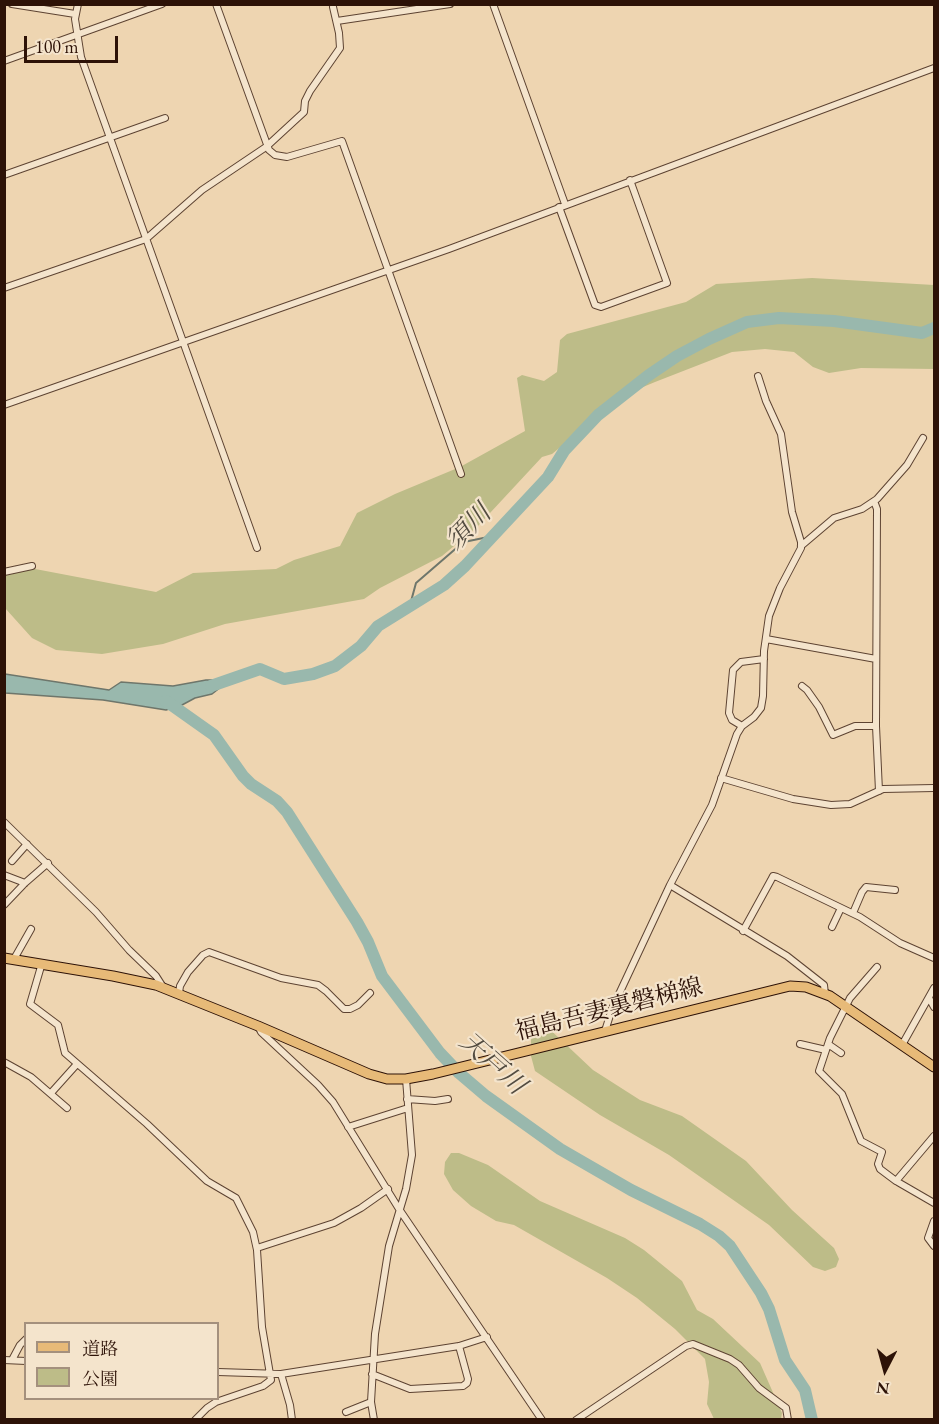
<!DOCTYPE html>
<html>
<head>
<meta charset="utf-8">
<style>
	body { margin:0 }
	#map { position:relative; width:939px; height:1424px; overflow:hidden; background:#eed5b1; font-family:"EB Garamond","Noto Serif JP",serif }
	canvas { display:block }
	.frame { position:absolute; inset:0; border:6px solid #2d1207; pointer-events:none }
	.legend { position:absolute; left:24px; top:1322px; width:195px; height:78px; box-sizing:border-box; background:#f4e4cc; border:2px solid #a4907d; margin:0; padding:8px 10px; list-style:none; font-size:18px; color:#2d1207 }
	.legend li { display:flex; align-items:center; gap:12px; height:30px }
	.legend b { width:30px; border:2px solid #a4907d }
	.north { position:absolute; left:855px; top:1340px; width:60px; height:60px; -webkit-text-stroke:4px #f4e4cc; paint-order:stroke; rotate:186deg; font-size:16px; font-weight:700; line-height:24px; text-align:center; color:#2d1207 }
	.north::after { content:''; display:block; margin:auto; width:21px; height:27px; background:#2d1207; clip-path:polygon(50% 0,100% 100%,50% 72%,0 100%) }
	.scale { position:absolute; left:24px; top:36px; width:94px; height:27px; box-sizing:border-box; border:3px solid #2d1207; border-top:0; padding-left:8px; font-size:18px; line-height:21px; white-space:nowrap; color:#2d1207; -webkit-text-stroke:4px #f4e4cc; paint-order:stroke }
</style>
</head>
<body>
<div id="map">
<canvas width="939" height="1424"></canvas>
<div class="frame"></div>
<ul class="legend">
<li><b style="height:8px;background:#e7ba78"></b>道路</li>
<li><b style="height:16px;background:#bdbc88"></b>公園</li>
</ul>
<div class="north">N</div>
<div class="scale">100 m</div>
</div>
<script>
const context = document.querySelector('canvas').getContext('2d');
context.lineJoin = 'round';
function fill(path, color) { context.fillStyle = color; context.fill(path, 'evenodd'); }
const shape = rows => new Path2D(rows.map(r => 'M' + r).join(''));
function stroke(path, color, width, dash) { context.strokeStyle = color; context.lineWidth = width; context.lineCap = dash ? 'butt' : 'round'; context.setLineDash(dash || []); context.stroke(path); }
function write(font, color, halo, rows, align = 'center') {
  context.font = font + ' "EB Garamond","Noto Serif JP",serif'; context.lineWidth = 4.5; context.setLineDash([]); context.textBaseline = 'middle'; context.strokeStyle = halo; context.fillStyle = color; for (const [text, x, y, turn = 0] of rows) {
    context.save(); context.translate(x, y); context.rotate((+turn || 0) * Math.PI / 180); context.textAlign = isNaN(turn) ? turn : align; if (halo) context.strokeText(text, 0, 0); context.fillText(text, 0, 0); context.restore();
  }
}
fill(shape([
	[812,278,934,285,934,369,861,368,829,373,813,367,794,352,765,349,732,352,655,382,624,395,552,454,542,457,477,527,442,556,380,588,364,599,225,624,163,644,102,654,56,650,32,638,5,608,5,572,30,568,156,592,193,573,276,569,294,560,340,546,357,513,395,494,460,467,525,431,517,378,522,375,544,381,557,372,560,340,567,334,686,302,716,284],
	[543,1023,593,1070,640,1100,682,1116,746,1161,792,1210,834,1248,839,1259,836,1267,825,1271,813,1267,769,1225,669,1155,600,1115,535,1071,531,1056,531,1040,534,1028],
	[451,1153,459,1153,488,1165,540,1201,625,1238,644,1250,682,1281,697,1310,713,1319,760,1363,782,1413,781,1419,714,1419,707,1404,709,1382,705,1359,675,1329,637,1298,607,1278,514,1225,496,1221,471,1206,453,1190,444,1174,445,1162]
]), '#bdbc88');
const water = shape([
	[5,674,109,690,121,682,173,686,206,680,230,680,212,694,195,698,182,705,166,710,103,700,5,693,5,674]
]);
fill(water, '#99b8ad');
stroke(water, '#6e766b', 1.5);
stroke(shape([
	[410,605,416,583,453,551,464,542,493,536]
]), '#6e766b', 2);
stroke(shape([
	[211,686,260,669,284,679,313,674,335,666,361,646,378,626,444,585,465,566,548,477,564,451,598,415,649,375,677,356,709,339,747,322,779,318,834,321,922,333,934,328],
	[166,701,214,735,243,776,251,784,277,801,287,812,357,922,368,942,382,976,440,1053,459,1073,486,1096,560,1149,631,1190,700,1224,719,1236,730,1246,761,1293,769,1309,785,1360,805,1390,812,1420]
]), '#99b8ad', 12);
const street = shape([
	[12,4,75,14],
	[78,4,75,19,81,57,257,548],
	[216,4,269,150,275,155,287,157,342,141,461,474],
	[493,4,565,204],
	[337,21,450,4],
	[4,61,162,4],
	[4,175,165,118],
	[559,207,595,305,601,307,667,283,630,180],
	[4,288,146,239,202,190,266,147,304,112,305,101,310,91,340,48,339,33,333,7],
	[4,405,449,249,934,68],
	[874,501,877,509,876,726,879,791],
	[801,546,834,518,862,509,877,499,907,465,923,438],
	[4,572,32,566],
	[766,639,876,659],
	[802,686,807,690,819,707,833,735,855,726,876,726],
	[742,726,732,720,729,713,733,670,741,662,764,659],
	[721,778,793,799,831,805,850,804,883,789,934,788],
	[4,822,96,912,129,950,156,976,163,987],
	[12,861,27,844],
	[4,875,25,883],
	[670,885,787,956,824,985,825,994],
	[4,905,25,883,48,863],
	[853,913,862,892,866,887,895,890],
	[832,927,841,908],
	[743,931,771,880,773,876,777,877,860,917,900,943,934,958],
	[14,959,31,929],
	[42,963,30,1004,58,1025,65,1053,147,1124,207,1181,236,1198,253,1232,257,1250,262,1327,271,1380,263,1386,216,1402,207,1408,195,1420],
	[877,967,850,998,830,1038,819,1071,842,1094,861,1141,882,1152,878,1164,880,1169,896,1181,934,1203],
	[179,993,180,986,188,972,203,955,209,952,281,978,318,985,326,991,344,1009,350,1009,358,1005,370,993],
	[929,998,934,1007],
	[258,1026,261,1032,318,1085,333,1102,399,1209,542,1420],
	[605,1031,612,1009,670,885,712,805,737,734,742,726,754,717,761,708,763,696,764,651,769,616,780,588,801,548,801,542,792,512,781,434,766,401,758,376],
	[800,1044,826,1050],
	[828,1044,841,1053],
	[902,1045,934,988],
	[4,1062,31,1077,67,1108],
	[51,1093,77,1064],
	[407,1099,435,1101,448,1099],
	[348,1127,408,1108],
	[896,1181,934,1136],
	[934,1221,928,1238,934,1246],
	[257,1248,334,1223,361,1208,388,1189],
	[4,1360,26,1361],
	[12,1360,20,1345,26,1339],
	[218,1372,281,1374,459,1346,487,1337],
	[281,1374,290,1405,292,1420],
	[372,1374,410,1389,463,1386,467,1383,468,1379,459,1346],
	[346,1412,371,1402],
	[374,1420,371,1402,375,1334,389,1246,406,1189,412,1155,406,1079],
	[576,1420,686,1346,693,1344,730,1359,739,1365,759,1388,786,1408,788,1420]
]);
const primary = shape([
	[4,958,113,976,156,985,258,1026,369,1074,387,1079,406,1079,433,1074,790,986,806,987,830,996,934,1067]
]);
stroke(street, '#5d4332', 8);
stroke(primary, '#2d1207', 11);
stroke(street, '#f4e4cc', 6);
stroke(primary, '#e7ba78', 9);
write('24px', '#2d1207', '#f4e4cc', [
	["福島吾妻裏磐梯線",609,1010,-14]
]);
write('italic 26px', '#534c41', '#f4e4cc', [
	["須川",469,528,-46],
	["天戸川",492,1064,42]
]);
</script>
</body>
</html>
